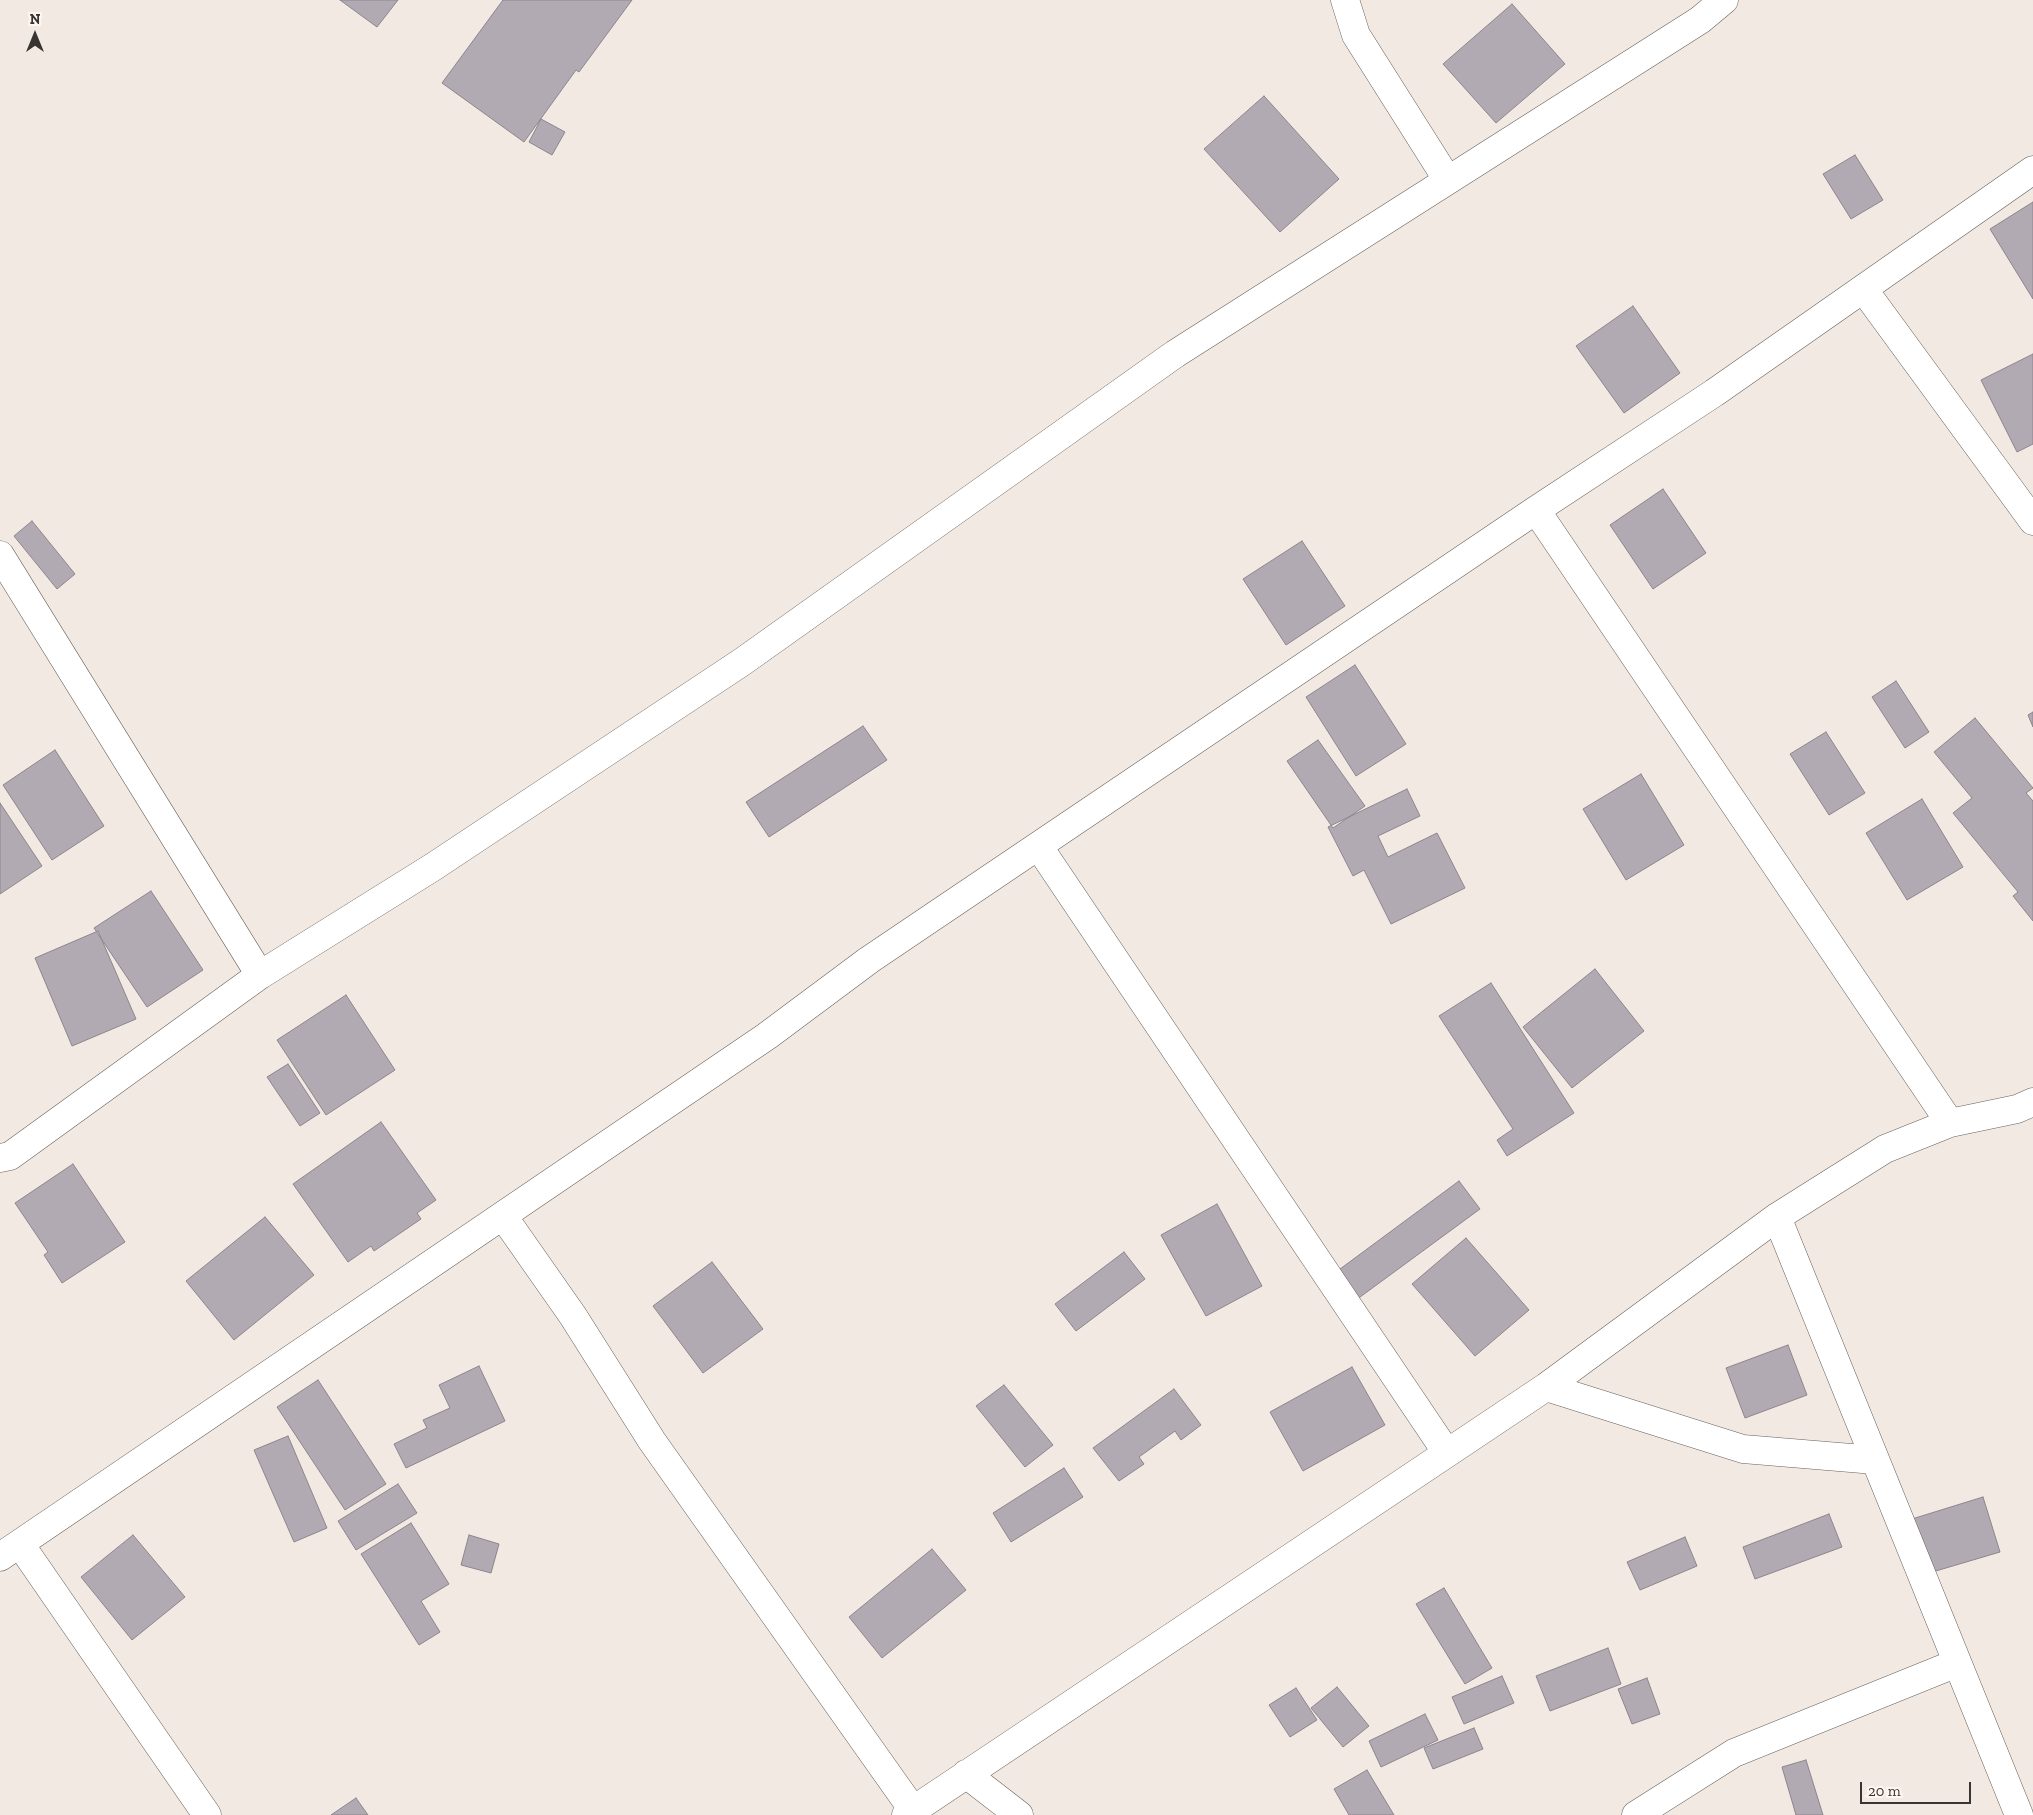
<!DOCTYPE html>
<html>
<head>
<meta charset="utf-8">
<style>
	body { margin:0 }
	#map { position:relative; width:2033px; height:1815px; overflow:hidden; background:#f2e9e2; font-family:"Zilla Slab",serif }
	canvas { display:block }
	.north { position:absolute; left:10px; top:10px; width:50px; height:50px; -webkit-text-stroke:4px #fff7ef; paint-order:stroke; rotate:0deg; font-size:14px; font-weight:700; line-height:20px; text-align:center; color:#373431 }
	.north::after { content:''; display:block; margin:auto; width:18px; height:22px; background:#373431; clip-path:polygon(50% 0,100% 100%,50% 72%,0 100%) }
	.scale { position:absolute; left:1860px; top:1782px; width:111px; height:22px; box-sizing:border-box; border:2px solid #373431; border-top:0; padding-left:6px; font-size:15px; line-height:18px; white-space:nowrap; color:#373431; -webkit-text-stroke:4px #fff7ef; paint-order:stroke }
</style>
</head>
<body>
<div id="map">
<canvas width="2033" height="1815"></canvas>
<div class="north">N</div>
<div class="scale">20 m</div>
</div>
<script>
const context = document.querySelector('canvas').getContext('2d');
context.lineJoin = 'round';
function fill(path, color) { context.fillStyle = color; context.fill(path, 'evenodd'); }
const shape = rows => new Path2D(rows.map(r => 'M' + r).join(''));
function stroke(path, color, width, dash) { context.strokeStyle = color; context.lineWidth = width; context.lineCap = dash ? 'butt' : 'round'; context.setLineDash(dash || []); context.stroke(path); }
const building = shape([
	[340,0,398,0,377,27,340,0],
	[503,0,632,0,579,72,576,70,524,142,442,83,503,0],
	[1512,4,1565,64,1496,123,1443,64,1512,4],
	[1264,96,1339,179,1280,232,1204,149,1264,96],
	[541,119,565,132,552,155,529,142,541,119],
	[1855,155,1883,200,1851,219,1823,174,1855,155],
	[2033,202,2033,299,1990,229,2033,202],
	[1633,306,1680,373,1624,413,1576,346,1633,306],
	[2033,354,2033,444,2017,452,1981,380,2033,354],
	[1663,489,1706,553,1653,589,1610,525,1663,489],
	[32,521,75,574,57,589,14,536,32,521],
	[1302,541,1345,606,1286,645,1243,579,1302,541],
	[1355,665,1406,744,1356,776,1306,697,1355,665],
	[1896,681,1929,732,1905,748,1872,697,1896,681],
	[2033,712,2033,727,2028,715,2033,712],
	[1975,718,2033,788,2026,793,2033,801,2033,921,2013,896,2018,892,1953,813,1972,798,1934,752,1975,718],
	[863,726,887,760,769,837,746,802,863,726],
	[1826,732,1865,793,1829,815,1790,754,1826,732],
	[1318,740,1365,806,1333,828,1287,761,1318,740],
	[55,750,104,826,52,860,3,785,55,750],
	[1641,774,1684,845,1626,880,1583,809,1641,774],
	[1407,789,1420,816,1378,836,1388,857,1437,833,1465,888,1391,924,1364,870,1353,876,1328,827,1407,789],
	[1922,799,1963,867,1907,900,1866,833,1922,799],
	[0,803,42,866,0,894,0,803],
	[151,891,203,970,147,1007,94,928,151,891],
	[98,931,136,1019,72,1046,35,958,98,931],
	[1595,969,1644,1031,1572,1088,1523,1027,1595,969],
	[1491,983,1574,1113,1507,1156,1497,1140,1513,1129,1439,1016,1491,983],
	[346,995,395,1070,326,1115,277,1040,346,995],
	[288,1064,320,1113,300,1126,267,1077,288,1064],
	[381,1122,436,1200,417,1213,421,1219,374,1251,371,1246,348,1262,293,1184,381,1122],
	[73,1164,125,1242,62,1283,44,1255,48,1252,15,1203,73,1164],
	[1459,1181,1480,1209,1356,1300,1336,1272,1459,1181],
	[1217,1204,1262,1286,1206,1316,1161,1235,1217,1204],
	[265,1217,314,1275,234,1340,186,1281,265,1217],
	[1466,1238,1529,1310,1475,1356,1412,1284,1466,1238],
	[1124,1252,1145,1279,1076,1331,1055,1304,1124,1252],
	[712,1262,763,1329,703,1373,653,1306,712,1262],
	[1788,1345,1807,1395,1745,1418,1726,1368,1788,1345],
	[479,1366,505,1421,406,1468,394,1444,427,1428,423,1420,450,1408,439,1385,479,1366],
	[1352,1367,1385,1425,1303,1471,1270,1412,1352,1367],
	[318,1380,386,1484,345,1510,277,1407,318,1380],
	[1004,1385,1053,1445,1025,1467,976,1406,1004,1385],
	[1174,1389,1201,1425,1181,1440,1175,1431,1139,1457,1144,1464,1119,1481,1093,1448,1174,1389],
	[288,1436,327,1528,294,1542,254,1450,288,1436],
	[1064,1468,1083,1497,1011,1542,993,1513,1064,1468],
	[398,1484,417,1513,356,1550,338,1521,398,1484],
	[1983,1497,2000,1552,1929,1573,1912,1519,1983,1497],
	[1829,1514,1842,1547,1755,1579,1743,1547,1829,1514],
	[411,1523,449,1584,421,1601,440,1632,419,1645,361,1554,411,1523],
	[133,1535,185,1597,132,1640,81,1577,133,1535],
	[469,1535,499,1544,491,1573,461,1565,469,1535],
	[1685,1537,1697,1566,1640,1590,1627,1562,1685,1537],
	[932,1549,966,1590,882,1658,849,1617,932,1549],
	[1444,1588,1492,1668,1465,1684,1416,1604,1444,1588],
	[1608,1648,1621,1684,1550,1711,1536,1676,1608,1648],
	[1502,1676,1514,1703,1464,1724,1452,1697,1502,1676],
	[1647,1678,1660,1714,1632,1724,1618,1689,1647,1678],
	[1337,1687,1369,1726,1343,1747,1311,1708,1337,1687],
	[1296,1688,1317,1720,1290,1737,1269,1705,1296,1688],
	[1425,1714,1438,1740,1381,1767,1369,1741,1425,1714],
	[1474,1728,1483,1749,1433,1769,1424,1748,1474,1728],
	[1806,1760,1823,1815,1796,1815,1782,1767,1806,1760],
	[1367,1770,1394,1815,1349,1815,1334,1789,1367,1770],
	[356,1798,368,1815,331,1815,356,1798]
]);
fill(building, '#b2aab2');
stroke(building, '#8c858c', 1);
const minor = shape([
	[1345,0,1356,35,1447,179],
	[1864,290,2033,521],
	[1536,510,1950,1123],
	[0,555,260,975],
	[1039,847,1447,1453],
	[0,1158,10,1156,260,975,433,867,742,662,1175,354,1700,20,1724,0],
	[503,1216,573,1316,652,1441,913,1810],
	[1777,1217,2019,1815],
	[1546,1387,1743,1449,1875,1460],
	[20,1544,207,1815],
	[0,1557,767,1036,869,960,1536,510,1714,393,2033,170],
	[966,1774,1019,1815],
	[906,1815,1546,1387,1777,1217,1885,1149,1950,1123,2017,1109,2033,1102],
	[1636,1815,1734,1753,1957,1663]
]);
stroke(minor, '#68615b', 29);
stroke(minor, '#fff', 28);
</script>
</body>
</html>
